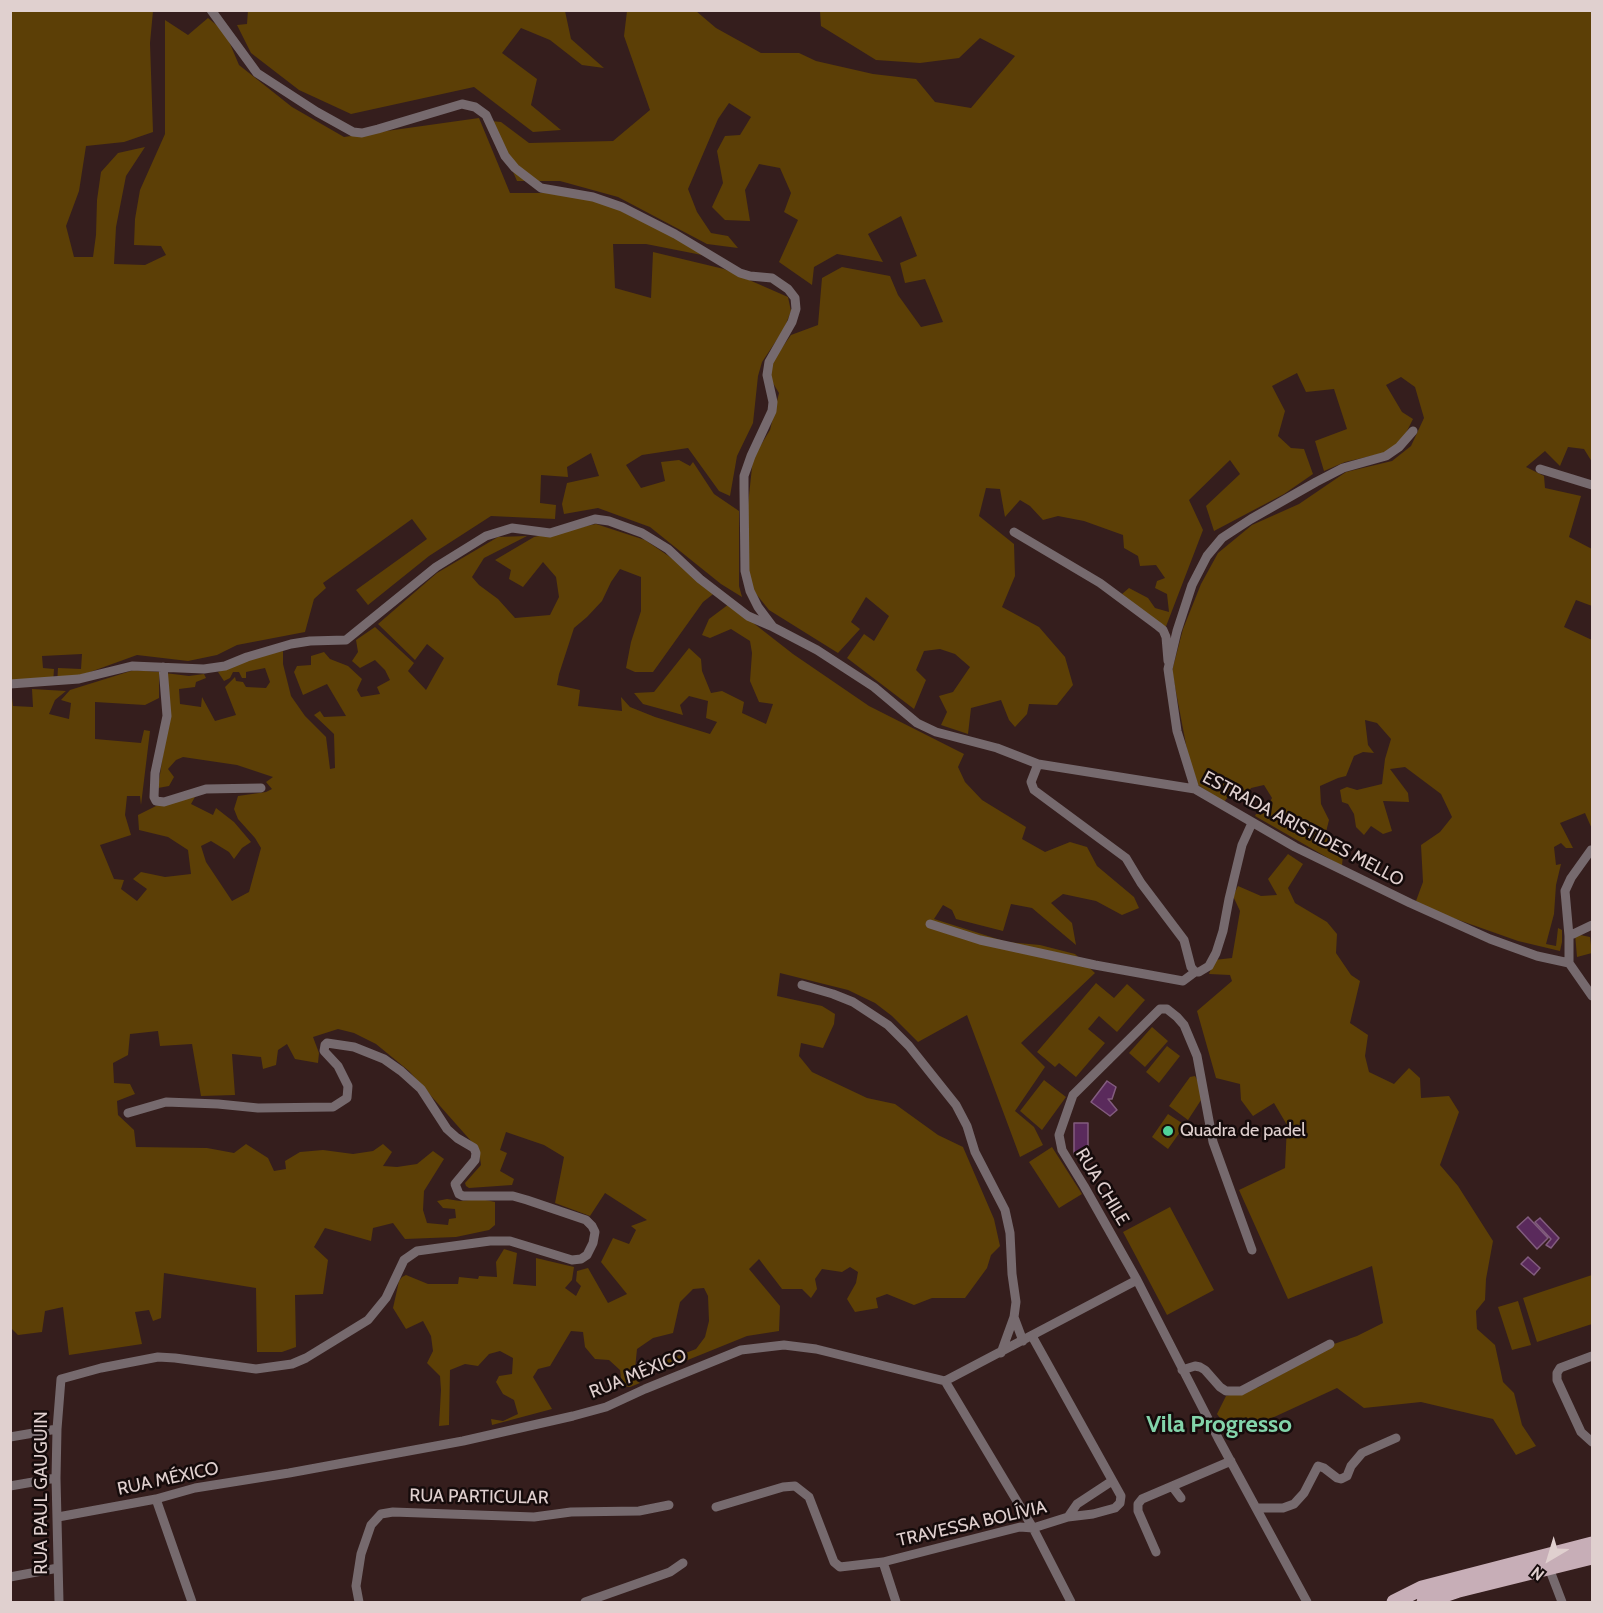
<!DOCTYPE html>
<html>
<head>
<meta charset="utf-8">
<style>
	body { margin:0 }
	#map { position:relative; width:1603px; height:1613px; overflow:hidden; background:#351e1d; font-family:Cabin,sans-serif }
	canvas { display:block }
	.frame { position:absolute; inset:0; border:12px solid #e0d0cf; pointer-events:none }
	.north { position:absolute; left:1519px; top:1529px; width:60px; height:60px; -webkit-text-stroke:4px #150b0b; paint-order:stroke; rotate:218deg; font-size:16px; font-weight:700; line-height:24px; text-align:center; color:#e0d0cf }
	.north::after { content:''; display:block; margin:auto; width:21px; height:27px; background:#e0d0cf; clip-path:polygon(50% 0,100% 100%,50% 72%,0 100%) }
</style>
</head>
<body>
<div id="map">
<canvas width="1603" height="1613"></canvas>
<div class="frame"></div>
<div class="north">N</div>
</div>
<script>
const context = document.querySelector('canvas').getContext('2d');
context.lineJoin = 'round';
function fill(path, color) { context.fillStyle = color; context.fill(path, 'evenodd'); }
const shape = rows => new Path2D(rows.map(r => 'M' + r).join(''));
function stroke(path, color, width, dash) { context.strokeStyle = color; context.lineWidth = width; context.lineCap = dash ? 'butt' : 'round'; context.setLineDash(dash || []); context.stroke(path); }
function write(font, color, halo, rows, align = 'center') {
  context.font = font + ' Cabin,sans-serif'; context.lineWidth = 5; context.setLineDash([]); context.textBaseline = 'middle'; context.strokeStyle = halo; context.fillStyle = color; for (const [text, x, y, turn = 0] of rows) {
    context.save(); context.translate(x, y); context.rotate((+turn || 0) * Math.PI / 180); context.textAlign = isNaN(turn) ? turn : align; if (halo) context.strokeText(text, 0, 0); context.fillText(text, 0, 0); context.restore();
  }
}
fill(shape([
	[248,10,565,11,571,39,604,68,582,65,550,40,521,28,502,53,537,79,531,105,561,130,533,132,474,87,351,114,299,90,251,53,237,25,247,24],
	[11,11,153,11,150,43,153,132,124,142,86,146,79,191,66,226,74,257,93,257,96,235,97,200,101,172,118,153,145,147,126,176,116,227,114,264,145,265,166,255,161,246,134,245,135,219,140,190,165,134,165,20,188,35,208,18,225,32,239,65,292,107,344,137,479,118,510,193,564,193,617,206,707,256,646,244,613,244,615,288,651,298,653,252,724,269,788,297,791,311,784,329,762,362,758,376,753,423,737,456,730,496,719,491,688,448,642,455,626,465,641,488,665,481,661,462,679,460,690,466,693,462,714,494,739,511,739,586,742,597,721,584,650,527,598,508,564,514,562,504,567,483,599,476,591,453,567,467,568,477,541,475,540,503,556,505,555,519,491,516,429,556,368,605,356,590,427,539,412,519,323,583,326,588,314,599,305,632,237,645,217,655,188,661,137,655,57,684,58,668,81,669,82,654,42,656,43,668,54,669,53,684,11,682],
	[627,11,696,11,716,28,761,53,799,53,816,61,873,74,916,79,935,102,971,108,1015,56,980,38,959,58,920,63,876,60,821,26,820,11,1592,11,1592,462,1584,449,1568,447,1560,466,1545,451,1526,467,1544,476,1545,488,1581,496,1569,537,1592,549,1592,606,1576,600,1564,627,1592,640,1592,829,1585,813,1560,823,1573,848,1566,848,1561,843,1554,847,1556,865,1561,864,1556,885,1554,914,1546,944,1556,946,1558,928,1562,930,1562,942,1560,951,1518,941,1436,912,1416,901,1423,882,1421,845,1440,832,1452,817,1441,794,1405,767,1390,769,1408,793,1409,802,1383,801,1392,831,1383,834,1371,826,1364,835,1356,827,1354,814,1348,804,1342,802,1340,790,1347,787,1357,790,1382,784,1385,759,1391,739,1377,723,1365,720,1368,745,1374,753,1363,752,1354,756,1346,776,1338,778,1320,786,1321,804,1329,820,1326,832,1343,854,1342,866,1255,816,1256,814,1263,814,1272,798,1264,785,1251,788,1246,797,1234,789,1224,802,1198,785,1188,755,1172,671,1183,629,1201,584,1218,553,1252,525,1299,504,1346,472,1392,461,1411,446,1424,418,1415,387,1401,377,1386,385,1402,412,1413,419,1402,441,1388,452,1345,462,1324,471,1315,441,1347,429,1334,389,1306,392,1297,373,1272,386,1285,411,1278,436,1291,448,1304,449,1313,474,1284,494,1214,531,1206,506,1240,474,1230,460,1189,500,1203,530,1165,629,1122,594,1129,588,1148,598,1155,608,1169,612,1167,594,1155,588,1157,581,1165,578,1156,565,1140,566,1138,556,1124,548,1123,535,1084,521,1058,516,1043,520,1030,506,1020,500,1005,517,1000,489,986,488,979,516,1014,544,1015,576,1002,607,1039,627,1065,657,1073,685,1057,705,1029,704,1027,714,1015,727,1009,720,1001,700,971,708,968,734,941,725,947,712,939,696,953,692,970,667,955,654,940,649,924,651,916,670,926,680,914,709,847,658,864,634,874,641,889,616,866,597,851,622,860,629,838,653,769,610,749,585,747,514,753,458,770,430,779,393,768,375,769,366,791,335,818,325,822,278,842,267,890,276,898,295,921,327,943,322,925,279,905,283,900,263,917,256,901,216,868,234,883,262,837,254,814,267,812,285,779,262,798,220,784,212,791,193,780,168,759,164,745,190,750,221,725,220,712,207,723,183,717,151,725,136,740,135,751,117,729,103,718,119,688,189,697,212,711,233,728,236,738,248,707,244,618,197,560,181,517,181,491,121,501,122,529,143,613,141,650,110,624,36],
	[596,524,645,540,701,578,717,591,703,602,653,672,635,672,626,668,631,642,641,611,641,577,620,569,611,582,602,601,587,617,574,628,559,674,557,685,580,690,578,706,622,711,621,697,630,707,655,717,710,734,717,722,706,718,708,701,689,696,680,705,683,715,643,704,634,693,654,692,689,648,701,659,702,671,711,693,722,691,744,702,742,713,766,724,773,704,759,702,750,681,752,653,750,641,731,629,710,638,702,635,709,619,729,604,793,654,869,706,964,754,958,767,965,782,982,800,1026,827,1022,839,1045,852,1070,842,1087,847,1097,866,1134,897,1139,908,1122,915,1096,901,1063,894,1051,903,1072,923,1076,945,1032,908,1011,904,1003,931,956,919,952,910,943,905,934,919,1007,942,1040,945,1075,954,1095,973,1021,1043,1045,1067,1015,1111,1034,1127,1043,1145,1020,1157,967,1015,918,1042,892,1016,875,1003,848,990,780,973,777,996,822,1006,835,1014,834,1024,823,1048,801,1043,799,1056,812,1072,867,1098,895,1104,938,1135,963,1147,994,1219,1000,1246,991,1255,987,1268,965,1298,932,1298,914,1305,887,1294,876,1298,878,1308,855,1312,847,1299,856,1283,858,1272,850,1267,842,1272,822,1269,815,1279,817,1289,811,1298,802,1289,782,1289,759,1259,749,1269,780,1306,779,1331,747,1336,668,1368,665,1363,667,1360,696,1349,705,1337,709,1321,708,1296,704,1288,693,1289,680,1302,673,1333,653,1338,637,1349,634,1379,640,1383,630,1387,622,1386,620,1370,609,1360,595,1359,585,1347,583,1332,571,1331,550,1366,538,1369,533,1377,552,1409,492,1425,491,1419,503,1421,518,1414,514,1400,503,1394,496,1382,499,1376,512,1374,513,1358,500,1351,489,1354,478,1366,465,1364,450,1370,449,1425,439,1426,441,1390,440,1376,427,1363,433,1351,431,1336,423,1321,406,1329,393,1308,399,1281,402,1277,406,1275,428,1284,458,1284,459,1277,478,1279,479,1276,497,1277,496,1262,504,1249,517,1253,513,1284,536,1286,536,1258,574,1267,572,1280,565,1288,576,1296,581,1286,576,1281,577,1271,588,1268,608,1303,627,1294,601,1262,613,1238,629,1244,636,1230,631,1226,647,1220,605,1193,590,1216,555,1203,564,1157,544,1145,506,1132,500,1150,507,1153,500,1171,514,1179,512,1185,469,1188,466,1186,465,1183,481,1165,479,1150,409,1071,376,1044,354,1033,338,1029,313,1037,319,1053,318,1063,295,1059,287,1044,278,1050,276,1065,263,1069,261,1057,232,1054,235,1095,201,1096,192,1044,160,1046,158,1031,130,1034,128,1055,113,1063,114,1083,130,1084,135,1094,117,1101,118,1115,134,1130,136,1147,207,1148,234,1153,246,1144,268,1158,274,1171,286,1169,285,1161,300,1152,323,1150,353,1154,373,1151,383,1144,392,1152,383,1166,397,1167,417,1164,433,1151,444,1159,424,1191,423,1210,427,1223,448,1225,449,1219,456,1218,455,1209,443,1208,437,1201,447,1199,460,1201,481,1199,495,1202,495,1225,489,1230,456,1237,405,1239,393,1223,373,1228,371,1241,325,1228,314,1247,328,1260,323,1294,295,1295,296,1347,282,1352,257,1352,256,1288,164,1273,161,1318,153,1321,149,1310,135,1312,142,1344,69,1355,63,1307,45,1311,42,1332,18,1335,11,1328,11,689,13,706,33,707,32,689,66,691,55,700,49,714,69,719,71,703,61,700,70,690,134,670,159,672,159,698,145,705,95,702,95,739,141,743,144,730,150,731,141,805,140,796,127,796,125,815,131,835,100,845,114,879,124,880,121,889,137,901,147,889,133,879,141,872,165,877,191,874,188,850,168,837,139,830,138,815,170,799,196,795,191,804,213,815,216,808,234,822,251,842,242,848,234,859,229,852,211,841,201,846,206,862,232,901,249,892,261,848,255,838,238,819,234,809,238,796,266,792,272,789,266,782,273,777,237,765,183,757,176,760,168,769,174,777,169,786,158,788,168,720,165,673,189,676,204,674,206,678,196,682,195,687,179,689,180,704,201,707,202,697,215,721,236,715,225,687,235,677,236,681,243,682,246,687,266,688,270,682,265,668,246,672,246,678,242,678,239,672,233,672,230,678,224,681,218,672,259,656,283,651,283,664,291,696,305,716,326,737,330,769,335,768,334,734,314,715,320,711,324,717,346,716,327,684,303,695,294,672,297,666,311,665,311,656,324,652,330,659,348,666,362,679,357,690,361,697,380,694,377,687,390,680,385,670,375,660,360,668,352,661,358,652,356,640,375,627,414,663,408,671,426,690,444,658,427,644,415,660,378,624,437,573,498,537,527,536,484,558,472,577,479,585,498,599,515,618,550,615,559,597,556,577,543,562,523,587,509,579,511,570,495,560,534,537],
	[1288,854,1303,864,1288,888,1295,903,1327,922,1337,934,1336,953,1351,975,1360,981,1350,1023,1368,1035,1365,1056,1369,1072,1394,1084,1409,1068,1420,1078,1421,1098,1449,1096,1459,1112,1440,1165,1458,1186,1493,1241,1486,1279,1485,1300,1476,1311,1477,1329,1495,1345,1503,1382,1514,1393,1522,1425,1536,1446,1516,1455,1493,1419,1421,1402,1364,1408,1337,1388,1233,1436,1217,1414,1226,1396,1259,1387,1331,1345,1357,1336,1383,1323,1372,1266,1288,1299,1239,1190,1285,1168,1287,1125,1274,1103,1253,1116,1241,1100,1240,1084,1216,1078,1197,1011,1232,981,1230,975,1209,974,1214,960,1232,958,1240,911,1233,896,1238,886,1261,896,1277,895,1268,879],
	[1575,934,1590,937,1592,953,1577,957],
	[1096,983,1114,998,1127,984,1145,1000,1117,1032,1099,1016,1088,1029,1105,1043,1076,1077,1059,1063,1055,1067,1037,1052],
	[1152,1027,1168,1041,1145,1067,1129,1053],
	[1167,1046,1180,1056,1159,1083,1146,1072],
	[1195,1076,1205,1094,1188,1120,1169,1106,1190,1077],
	[1044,1080,1066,1097,1042,1130,1020,1111],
	[1168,1114,1185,1125,1168,1149,1152,1137],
	[1052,1147,1082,1194,1059,1208,1029,1162],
	[1170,1207,1214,1290,1167,1315,1123,1232],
	[1592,1275,1592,1324,1537,1342,1523,1298],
	[1518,1301,1531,1345,1512,1350,1498,1307]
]), '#5c3f06');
const water = shape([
	[1107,1081,1116,1087,1112,1099,1108,1099,1117,1110,1110,1116,1091,1102,1107,1081],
	[1074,1123,1088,1123,1088,1154,1074,1154,1074,1123],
	[1528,1217,1548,1238,1537,1249,1517,1227,1528,1217],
	[1540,1218,1559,1238,1551,1248,1546,1245,1551,1239,1535,1222,1540,1218],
	[1528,1257,1540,1268,1534,1275,1521,1264,1528,1257]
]);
fill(water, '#5a2a5c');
stroke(water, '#825c7e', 1.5);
stroke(shape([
	[211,10,257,73,317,112,353,132,362,133,378,129,462,104,475,107,486,115,505,156,515,168,541,188,593,197,622,207,675,234,740,273,750,276,772,278,788,289,795,298,796,309,792,322,769,362,767,375,773,402,772,411,751,456,744,476,744,489,745,571,750,591,758,607,773,627,817,650,874,687,917,723,936,732,997,748,1038,764,1195,789,1295,847,1410,903,1490,939,1537,956,1569,963],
	[1540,469,1592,485],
	[1014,532,1100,583,1158,626,1163,630,1166,637,1168,661],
	[163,667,167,716,155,773,154,797,156,801,164,802,206,789,261,788],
	[10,684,79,679,132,666,204,669,225,666,247,657,291,644,310,641,346,640,436,567,486,536,512,528,550,533,595,519,609,521,642,533,668,549,700,579,748,616,771,626],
	[1038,764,1031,782,1034,790,1126,858,1141,883,1184,940,1191,967,1195,972,1199,972,1209,966,1216,953,1223,931,1229,899,1242,845,1252,823],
	[1195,789,1177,731,1168,669,1177,631,1192,585,1207,556,1222,538,1251,519,1316,482,1343,468,1386,456,1399,447,1413,431],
	[1591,850,1571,878,1565,891,1569,936,1569,963,1592,996],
	[930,924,980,940,1095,965,1183,981,1195,972],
	[1569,936,1592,925],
	[802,985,833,994,853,1002,888,1025,909,1046,956,1105,967,1126,975,1152,1005,1210,1010,1233,1012,1274,1016,1302,1014,1317,1001,1353],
	[1252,1250,1213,1142,1197,1056,1184,1025,1177,1017,1167,1009,1160,1009,1073,1095,1059,1135,1062,1150,1084,1186,1137,1280,1218,1438,1307,1602],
	[1014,1317,1023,1341],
	[1592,1356,1560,1368,1557,1373,1557,1380,1581,1432,1592,1442],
	[1182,1370,1195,1366,1200,1367,1205,1370,1220,1387,1226,1391,1241,1391,1330,1344],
	[945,1381,1033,1528,1071,1602],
	[10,1437,57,1429],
	[10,1486,56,1478],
	[1172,1486,1181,1498],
	[156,1499,192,1602],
	[716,1507,783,1487,795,1486,809,1497,834,1562,840,1567,883,1562,1004,1531,1020,1527,1033,1528,1068,1517,1093,1514,1115,1508,1120,1503,1121,1496,1032,1336],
	[1256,1508,1283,1508,1294,1504,1304,1493,1318,1466,1324,1468,1337,1478,1341,1479,1347,1476,1351,1466,1362,1453,1396,1438],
	[58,1517,156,1499,195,1488,289,1473,463,1441,573,1416,606,1407,645,1389,741,1350,784,1345,816,1349,945,1381,1137,1280],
	[1068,1517,1077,1504,1112,1481],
	[1156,1552,1138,1511,1138,1504,1142,1499,1231,1461],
	[883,1562,896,1602],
	[1549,1568,1562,1602],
	[10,1577,58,1568],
	[59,1602,56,1478,57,1429,61,1379,101,1368,158,1357,175,1358,256,1369,292,1364,306,1358,368,1320,386,1298,404,1260,417,1251,490,1241,510,1241,572,1260,581,1259,587,1255,593,1243,595,1232,592,1226,586,1220,527,1200,513,1196,463,1196,459,1194,455,1184,475,1160,476,1153,474,1148,457,1138,447,1129,421,1089,401,1071,384,1059,354,1047,327,1043,325,1045,324,1051,338,1066,348,1086,347,1098,333,1107,258,1108,218,1104,166,1102,128,1113],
	[359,1602,356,1586,361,1554,371,1525,381,1514,393,1512,534,1517,571,1512,639,1511,669,1505],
	[585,1602,670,1572,683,1563]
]), '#766a6e', 9);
stroke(shape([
	[1394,1602,1422,1588,1592,1544],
	[1424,1602,1459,1590,1592,1557]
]), '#c7aeb7', 15);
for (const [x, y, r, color] of [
	[1168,1131,6,"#50d398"]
]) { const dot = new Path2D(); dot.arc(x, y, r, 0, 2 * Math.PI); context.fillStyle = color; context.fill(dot); stroke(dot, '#150b0b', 2); }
write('18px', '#e0d0cf', '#150b0b', [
	["ESTRADA ARISTIDES MELLO",1303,829,28],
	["RUA CHILE",1102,1187,59],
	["RUA MÉXICO",638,1374,-22],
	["RUA MÉXICO",168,1479,-12],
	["RUA PAUL GAUGUIN",42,1493,-90],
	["RUA PARTICULAR",479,1497,1],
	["TRAVESSA BOLÍVIA",972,1524,-13]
]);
write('18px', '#e0d0cf', '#150b0b', [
	["Quadra de padel",1180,1131]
], 'left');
write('bold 24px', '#83d4aa', '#150b0b', [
	["Vila Progresso",1219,1425]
]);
</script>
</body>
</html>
